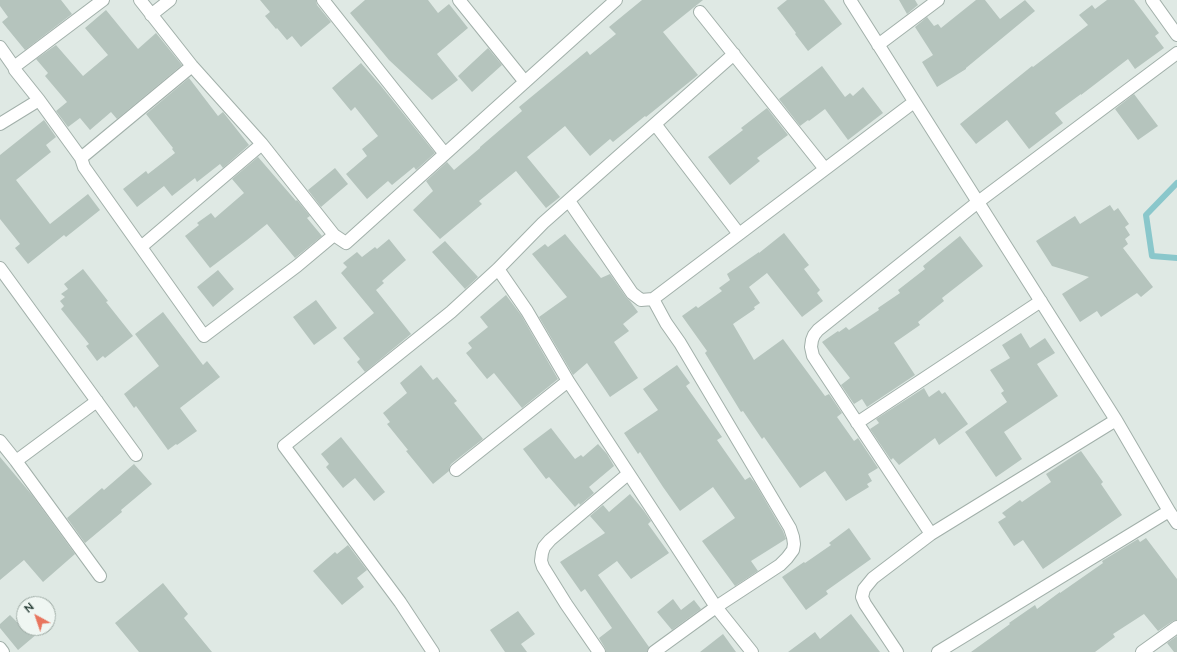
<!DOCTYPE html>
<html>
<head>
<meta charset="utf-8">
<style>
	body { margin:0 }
	#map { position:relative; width:1177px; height:652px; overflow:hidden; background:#dfe9e4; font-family:Lato,sans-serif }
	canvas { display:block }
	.north { position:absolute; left:16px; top:596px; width:40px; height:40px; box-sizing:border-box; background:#eff6f2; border:1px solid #9daaa4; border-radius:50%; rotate:320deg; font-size:11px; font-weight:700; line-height:16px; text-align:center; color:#213830 }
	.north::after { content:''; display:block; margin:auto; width:14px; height:18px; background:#e8755e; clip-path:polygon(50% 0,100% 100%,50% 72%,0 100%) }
</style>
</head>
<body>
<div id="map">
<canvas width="1177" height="652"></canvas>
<div class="north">N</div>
</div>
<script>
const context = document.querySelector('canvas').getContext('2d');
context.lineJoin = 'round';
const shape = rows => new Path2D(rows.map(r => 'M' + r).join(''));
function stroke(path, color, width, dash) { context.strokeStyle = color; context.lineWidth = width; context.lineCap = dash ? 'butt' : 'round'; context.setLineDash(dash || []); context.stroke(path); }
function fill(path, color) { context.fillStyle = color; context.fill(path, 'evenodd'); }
stroke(shape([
	[1177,183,1146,215,1152,256,1177,258]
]), '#8ac7cb', 6);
fill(shape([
	[0,0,61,0,72,14,25,50,2,22,8,17,0,6],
	[260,0,316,0,317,5,331,22,301,47,292,36,287,40,277,28,276,29,265,16,270,12],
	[365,0,428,0,438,13,449,4,468,28,437,54,458,80,432,100,389,60,350,13],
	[642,0,703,0,663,32,698,75,646,117,645,116,613,142,610,139,590,156,565,126,527,157,560,197,546,208,516,171,479,201,482,204,440,239,413,210,433,191,426,181,447,162,454,170,480,148,480,147,522,111,519,107,587,51,590,55,616,34,609,27],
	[787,0,824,0,842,24,808,51,795,34,796,33,777,8],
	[899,0,915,0,918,5,907,14],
	[976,0,985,0,1000,19,1025,0,1035,11,966,68,966,69,937,87,922,62,933,55,915,27,927,17,934,26,938,24,941,28],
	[1107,0,1134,0,1159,33,1155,36,1164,48,1135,69,1128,59,1081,95,1081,94,1055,113,1063,123,1029,149,1007,120,976,144,960,124,1032,66,1033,67,1088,25,1079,15,1092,5,1095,9],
	[106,10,138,49,156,33,182,65,117,119,111,112,90,130,80,118,68,127,56,111,67,102,45,76,48,73,36,59,56,45,83,76,108,55,85,28],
	[488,48,502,65,472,92,458,76],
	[361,63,381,86,435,153,416,170,414,167,392,185,388,181,367,199,346,174,367,156,362,149,378,136,355,107,351,111,332,88],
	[822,66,845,97,850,93,853,96,863,87,883,113,848,140,825,109,809,121,808,120,800,126,779,99],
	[189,78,218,116,223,112,249,145,223,168,220,164,197,182,195,178,172,196,164,186,137,207,123,189,146,171,148,174,175,153,172,149,173,148,146,114],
	[1134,94,1158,126,1138,140,1115,109],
	[767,108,788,135,757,158,760,161,730,185,708,157,743,130,741,128],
	[44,120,56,137,46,145,51,152,16,180,50,224,88,194,100,210,66,237,64,235,28,264,15,248,20,244,0,219,0,155],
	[258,157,296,201,297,200,310,216,307,218,322,236,295,258,267,224,247,240,210,268,185,236,199,225,197,223,211,213,215,218,244,193,232,179],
	[335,168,348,184,321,207,308,190],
	[1110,205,1114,211,1118,208,1129,224,1125,227,1130,235,1125,239,1128,244,1123,248,1153,287,1141,297,1137,293,1101,317,1097,311,1080,322,1062,294,1089,277,1052,266,1036,241,1075,216,1080,224],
	[784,233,809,265,804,269,820,290,817,293,823,301,802,317,767,273,749,287,760,303,754,307,755,309,733,324,754,360,783,339,825,396,829,394,842,413,837,417,854,441,858,438,878,468,868,474,872,481,867,484,869,487,846,501,825,471,800,488,764,437,762,439,743,411,741,412,705,353,707,351,682,316,696,306,698,308,722,291,719,288,730,280,727,274,759,252,759,253],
	[565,234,601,278,610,274,626,297,630,301,638,312,623,324,629,331,614,342,638,378,610,397,587,363,573,375,539,317,567,297,532,254,545,244,548,247],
	[960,236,983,266,942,298,944,301,918,322,920,325,894,343,915,375,867,407,862,399,854,404,841,385,850,378,822,342,838,331,839,332,846,327,849,330,879,310,878,308,900,293,898,290,925,269,923,266],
	[389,239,406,260,382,281,384,283,376,290,411,334,365,372,357,362,360,359,343,338,374,313,341,273,347,267,343,263,357,252,362,257,375,247,377,249],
	[445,241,478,277,465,289,432,252],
	[83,269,108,301,106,302,133,336,105,358,103,356,97,361,86,346,89,344,61,309,64,306,60,301,65,297,61,294,68,289,64,284],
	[218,270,234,289,213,307,197,287],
	[506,295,521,315,558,379,522,408,494,373,487,379,466,353,472,348,468,343,488,327,480,317],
	[316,300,337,328,314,345,293,317],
	[163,312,203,365,207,361,220,377,180,408,197,431,177,445,176,444,168,450,136,406,134,408,124,394,159,366,135,334],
	[1021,333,1030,348,1045,338,1055,353,1037,364,1058,396,1004,432,1022,459,996,477,965,432,1007,402,1001,393,1004,391,990,370,1010,358,1002,345],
	[421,365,433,380,437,377,457,401,454,403,483,439,451,464,449,468,449,471,433,484,406,451,408,450,387,424,390,422,383,413,407,393,400,383],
	[677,365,690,383,686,386,722,437,717,440,745,480,750,477,755,483,783,531,786,539,751,561,758,571,735,586,702,541,735,518,713,487,680,511,663,487,640,452,638,454,624,433,658,410,643,389],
	[924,388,929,397,939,390,942,394,945,392,968,424,939,445,935,438,899,465,893,458,891,460,870,429,879,423,876,419],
	[551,428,575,459,581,455,583,457,598,444,607,454,614,466,589,487,594,493,580,505,579,503,575,507,549,477,546,479,523,449],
	[341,437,385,492,374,501,355,478,343,488,326,467,329,464,321,454],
	[1081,451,1103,482,1101,484,1122,515,1043,569,1023,540,1014,546,998,522,1006,517,1002,513,1020,500,1022,502,1051,482,1046,474],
	[0,457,32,495,75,554,43,582,24,560,0,580],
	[134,464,152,484,121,510,122,512,85,543,67,518,102,488,104,490],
	[630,494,644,511,651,521,648,524,669,553,631,579,617,561,598,575,649,647,647,652,606,652,605,648,599,638,612,628,585,589,581,592,560,562,605,533,590,516,603,505,609,512],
	[849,528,871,559,826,591,828,594,806,610,782,577,804,562,805,563,831,545,829,543],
	[1146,538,1177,579,1177,620,1173,621,1158,631,1144,614,1113,634,1115,637,1095,652,971,652,1010,624,1009,623,1035,605,1037,609,1060,592,1060,593,1103,563,1102,561,1138,539,1140,542],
	[348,545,367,570,357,578,364,587,342,605,313,571,335,552,337,554],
	[163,583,188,614,184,618,212,652,139,652,115,623],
	[673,599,681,610,694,600,701,609,672,630,657,612],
	[518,611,535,634,521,644,527,652,505,652,490,630],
	[851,614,880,652,788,652,815,632,820,639],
	[10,615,17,622,24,616,24,628,44,628,18,650,0,628,0,624],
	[723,634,736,652,700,652],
	[1177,636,1177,652,1174,652,1167,643]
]), '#b5c4bd');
const minor = shape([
	[140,0,192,66,262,144,334,235,346,243,616,0],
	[323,0,445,154],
	[459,0,525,82],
	[850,0,1116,420,1169,511,1177,523],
	[1152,0,1177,35],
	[700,12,825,169],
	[151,15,170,0],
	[878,45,938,0],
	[0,47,14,67,15,70,39,100,81,158,84,167,204,336,297,266,334,235],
	[14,67,103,0],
	[0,124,39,100],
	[655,124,739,234],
	[81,158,192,66],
	[569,201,632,293,641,300,653,299,914,102],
	[141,247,262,144],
	[0,268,136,455],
	[498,269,527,311,568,381,716,607,752,652],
	[653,299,666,323,680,343,790,528,793,537,794,544,793,550,787,558,780,565,716,607,654,652],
	[857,423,1041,301],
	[0,441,16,461,100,576],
	[16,461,97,401],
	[456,470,568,381],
	[931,534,813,356,811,347,812,340,814,335,818,330,978,202,1177,53],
	[0,648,3,652],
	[433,652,400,602,284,446,451,312,498,269,543,223,734,54],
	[599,652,566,604,543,567,541,561,542,553,544,547,550,540,628,474],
	[897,652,865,604,862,597,864,589,873,578,931,534,1116,420],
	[938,652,1169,511],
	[1142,652,1177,627]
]);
stroke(minor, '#a2b0aa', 14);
stroke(minor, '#fff', 12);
</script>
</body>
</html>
